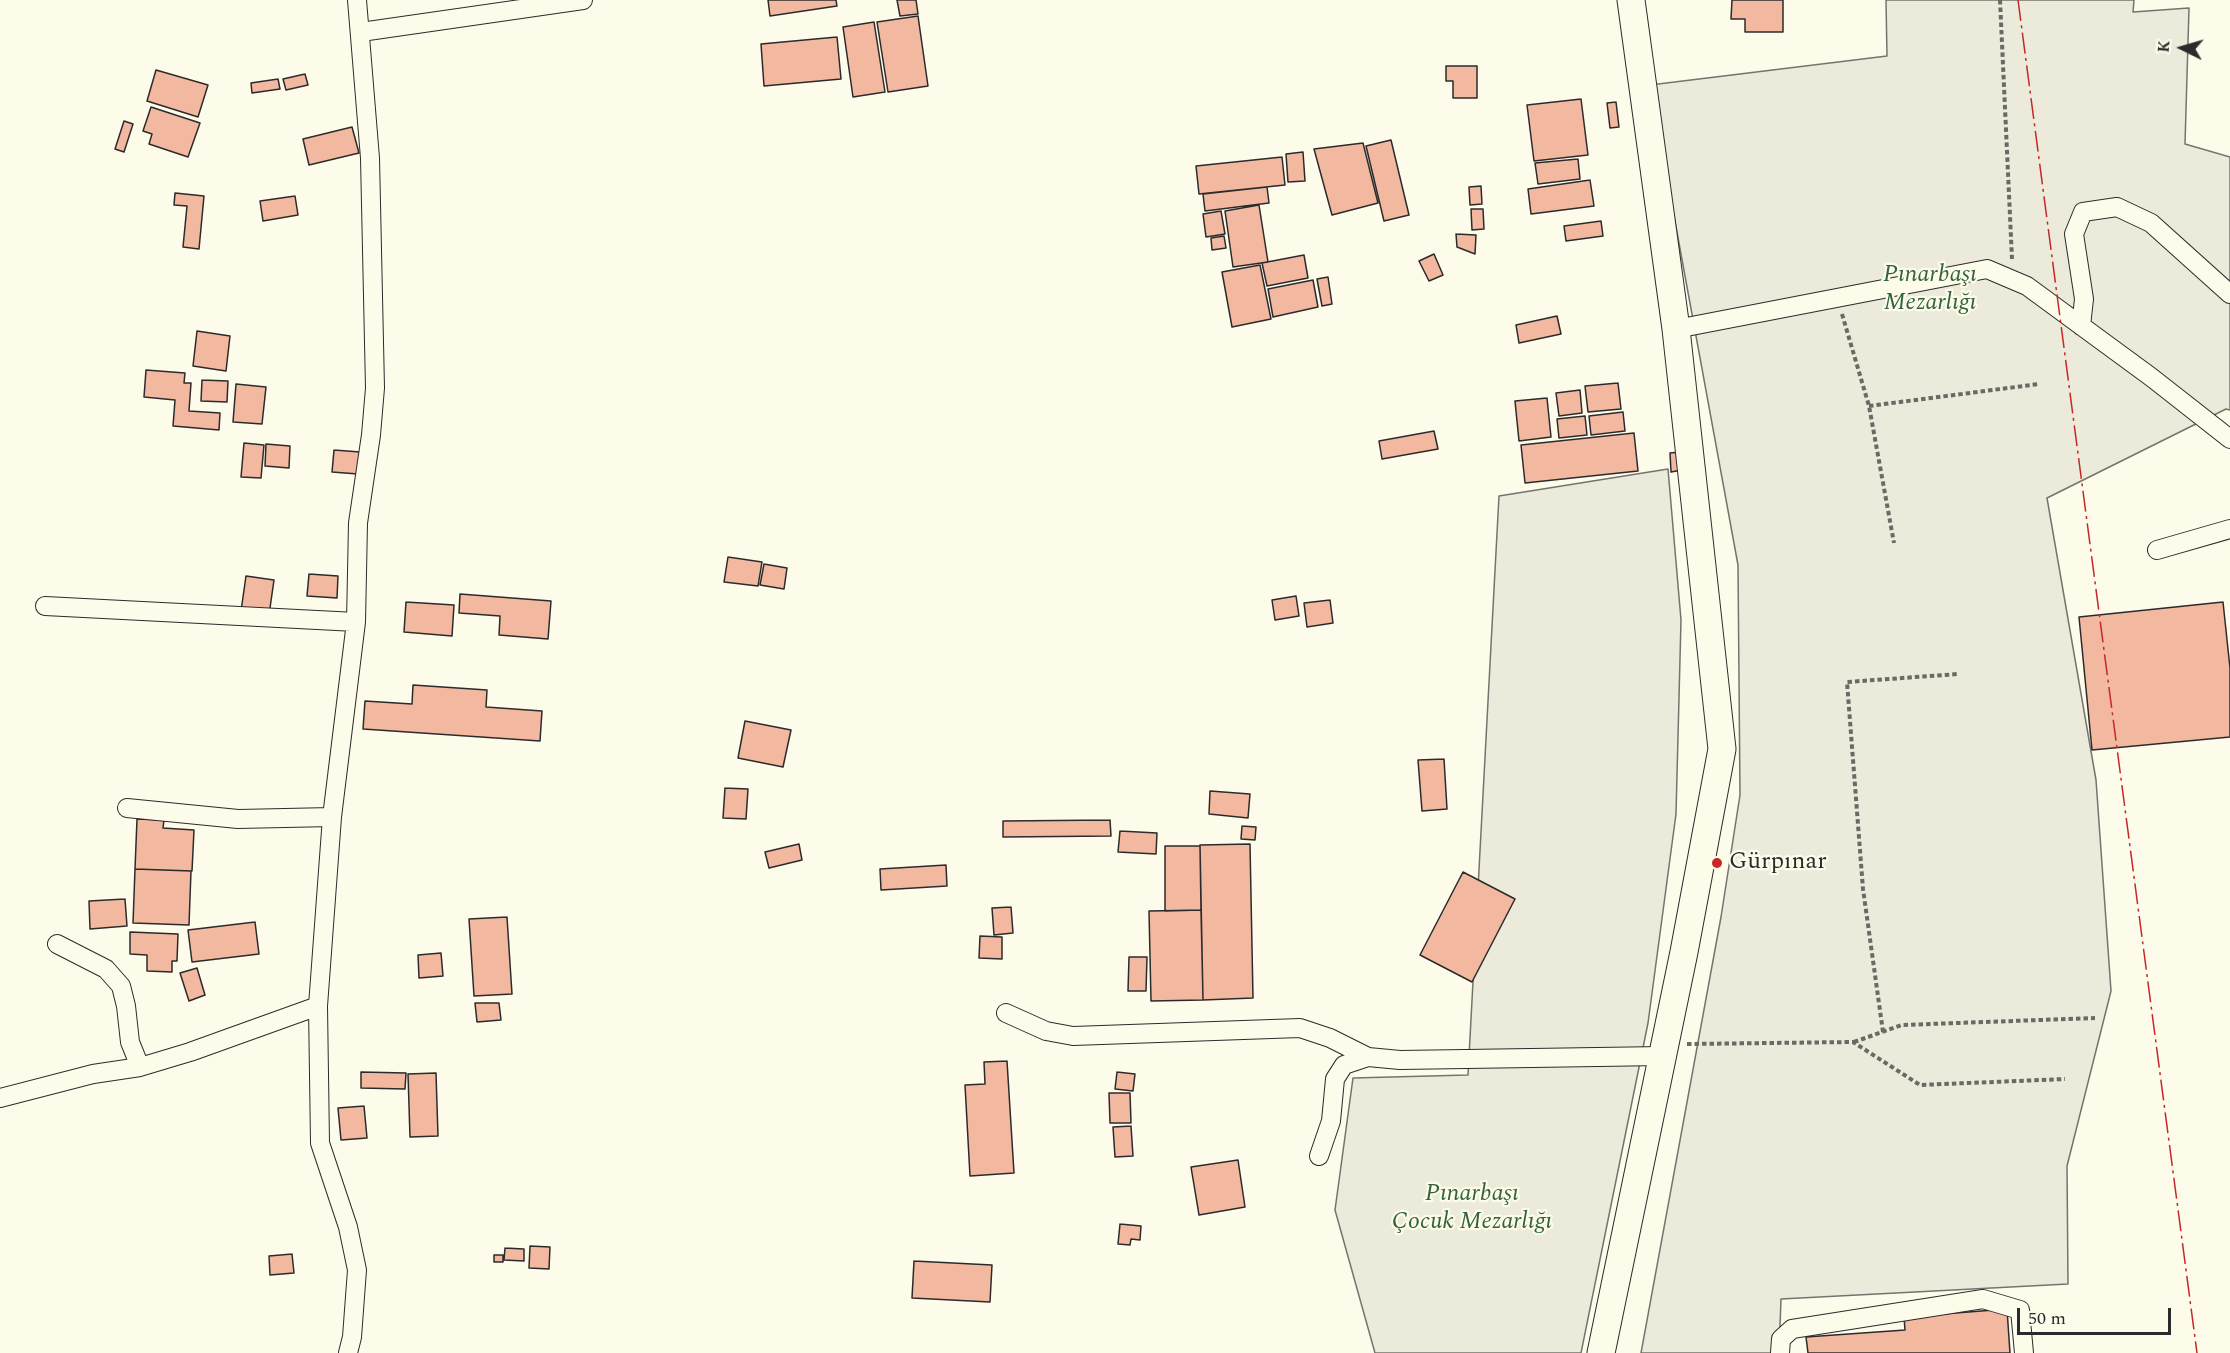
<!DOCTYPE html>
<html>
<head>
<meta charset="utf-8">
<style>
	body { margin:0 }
	#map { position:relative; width:2230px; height:1353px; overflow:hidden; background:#fdfbea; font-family:Spectral,serif }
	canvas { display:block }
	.north { position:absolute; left:2152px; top:18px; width:60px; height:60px; -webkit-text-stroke:4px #fdfbea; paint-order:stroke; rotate:275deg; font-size:16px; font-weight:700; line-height:24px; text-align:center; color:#2b2b2b }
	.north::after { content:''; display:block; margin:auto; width:21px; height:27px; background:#2b2b2b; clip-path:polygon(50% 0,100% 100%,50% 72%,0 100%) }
	.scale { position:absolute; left:2017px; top:1308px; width:154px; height:27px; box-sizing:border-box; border:3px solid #2b2b2b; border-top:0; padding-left:8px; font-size:18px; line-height:21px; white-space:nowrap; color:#2b2b2b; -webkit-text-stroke:4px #fdfbea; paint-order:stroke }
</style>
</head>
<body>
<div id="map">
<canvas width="2230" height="1353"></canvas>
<div class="north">K</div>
<div class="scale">50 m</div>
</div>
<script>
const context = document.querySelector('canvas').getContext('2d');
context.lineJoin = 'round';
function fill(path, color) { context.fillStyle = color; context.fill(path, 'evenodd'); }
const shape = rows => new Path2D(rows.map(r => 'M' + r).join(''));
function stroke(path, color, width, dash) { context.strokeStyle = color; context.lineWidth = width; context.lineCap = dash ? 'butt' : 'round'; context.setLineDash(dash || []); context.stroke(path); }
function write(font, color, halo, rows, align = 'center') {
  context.font = font + ' Spectral,serif'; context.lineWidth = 4.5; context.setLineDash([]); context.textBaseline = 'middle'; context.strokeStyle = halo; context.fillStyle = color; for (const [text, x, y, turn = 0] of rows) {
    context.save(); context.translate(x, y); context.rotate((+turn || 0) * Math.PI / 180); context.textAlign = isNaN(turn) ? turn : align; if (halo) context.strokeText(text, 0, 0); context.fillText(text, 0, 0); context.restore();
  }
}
const green = shape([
	[1886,0,2134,0,2133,12,2189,8,2185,144,2230,157,2230,410,2226,409,2047,498,2096,780,2111,991,2067,1166,2068,1284,1781,1299,1779,1353,1641,1353,1721,917,1740,795,1738,565,1650,85,1887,56,1886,0],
	[1668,469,1681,620,1676,814,1648,1023,1581,1353,1375,1353,1335,1210,1353,1078,1468,1075,1499,496,1668,469]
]);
fill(green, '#ecebdb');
stroke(green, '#74746e', 1.5);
const building = shape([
	[768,0,836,0,837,6,770,16,768,0],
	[897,0,916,0,918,14,900,16,897,0],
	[1732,0,1783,0,1783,32,1745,32,1745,19,1731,19,1732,0],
	[918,16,928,86,888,92,877,22,918,16],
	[874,22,885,92,853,97,843,27,874,22],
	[837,37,841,79,764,86,761,44,837,37],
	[1446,66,1477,66,1477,98,1453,98,1453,81,1446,81,1446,66],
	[156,70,208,85,198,117,147,101,156,70],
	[305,74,308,85,286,90,283,79,305,74],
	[278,79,280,89,252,93,251,83,278,79],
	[1581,99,1588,155,1534,161,1527,105,1581,99],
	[1616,102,1619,127,1610,128,1607,103,1616,102],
	[151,107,200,123,188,157,149,144,152,134,143,131,151,107],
	[124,121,133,124,124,152,115,149,124,121],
	[352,127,359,153,309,165,303,139,352,127],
	[1391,140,1409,215,1384,221,1366,146,1391,140],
	[1363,143,1378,203,1332,215,1314,149,1363,143],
	[1303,152,1305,181,1288,182,1286,154,1303,152],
	[1282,157,1285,185,1199,194,1196,166,1282,157],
	[1578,159,1580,179,1538,184,1535,163,1578,159],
	[1590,180,1594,206,1531,214,1528,189,1590,180],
	[1481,186,1482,204,1470,205,1469,187,1481,186],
	[1267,187,1269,203,1205,211,1203,194,1267,187],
	[175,193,204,196,199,249,183,247,187,206,174,205,175,193],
	[295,196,298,215,263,221,260,201,295,196],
	[1259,205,1268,262,1233,267,1225,211,1259,205],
	[1471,209,1483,209,1484,229,1472,230,1471,209],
	[1221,211,1225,234,1206,237,1203,214,1221,211],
	[1601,221,1603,236,1566,241,1564,226,1601,221],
	[1456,234,1476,235,1475,254,1457,247,1456,234],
	[1224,236,1226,248,1212,250,1211,238,1224,236],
	[1434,254,1443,275,1429,281,1419,261,1434,254],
	[1304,255,1308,278,1267,286,1262,263,1304,255],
	[1260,265,1271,319,1232,327,1222,272,1260,265],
	[1328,277,1332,304,1322,306,1317,279,1328,277],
	[1313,280,1318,307,1273,317,1268,289,1313,280],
	[1557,316,1561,334,1519,343,1516,325,1557,316],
	[197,331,230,336,226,371,193,366,197,331],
	[146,370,185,373,184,383,191,383,189,411,220,413,219,430,173,426,175,400,144,397,146,370],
	[202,380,228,381,227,402,201,401,202,380],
	[1618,383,1621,409,1588,412,1585,386,1618,383],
	[236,384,266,387,262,424,233,422,236,384],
	[1580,390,1582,413,1559,416,1556,393,1580,390],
	[1547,398,1551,437,1519,441,1515,401,1547,398],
	[1623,412,1625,431,1591,435,1589,416,1623,412],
	[1585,416,1587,435,1559,438,1557,419,1585,416],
	[1434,431,1438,449,1382,459,1379,441,1434,431],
	[1634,433,1638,471,1525,483,1521,445,1634,433],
	[244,443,264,445,261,478,241,477,244,443],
	[266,444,290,446,289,468,265,466,266,444],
	[334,450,360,452,358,474,332,472,334,450],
	[1680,452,1682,470,1671,472,1670,453,1680,452],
	[728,557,762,562,758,586,724,582,728,557],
	[764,564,787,568,784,589,760,585,764,564],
	[309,574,338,576,337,598,307,596,309,574],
	[246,576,274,580,269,615,241,611,246,576],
	[460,594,551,601,548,639,499,635,500,616,459,613,460,594],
	[1296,596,1299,616,1275,620,1272,600,1296,596],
	[1330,600,1333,623,1307,627,1304,603,1330,600],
	[406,602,454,605,452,636,404,632,406,602],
	[2223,602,2230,668,2230,737,2092,750,2079,617,2223,602],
	[413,685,487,690,486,707,542,711,540,741,363,729,365,701,412,704,413,685],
	[745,721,791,730,783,767,738,758,745,721],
	[1444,759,1447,809,1422,811,1418,760,1444,759],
	[725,788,748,789,746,819,723,818,725,788],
	[1210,791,1250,794,1248,818,1209,814,1210,791],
	[137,819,164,820,163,828,194,830,192,871,135,869,137,819],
	[1110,820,1111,836,1003,837,1003,821,1110,820],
	[1242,826,1256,827,1255,840,1241,839,1242,826],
	[1120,831,1157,833,1156,854,1118,852,1120,831],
	[799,844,802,860,769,868,765,852,799,844],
	[1250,844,1253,998,1203,1000,1200,845,1250,844],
	[1165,846,1200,846,1201,910,1165,911,1165,846],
	[946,865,947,886,881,890,880,869,946,865],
	[135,869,191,871,189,925,133,923,135,869],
	[1463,872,1515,899,1472,982,1420,955,1463,872],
	[125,899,127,926,90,929,89,901,125,899],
	[1011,907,1013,933,994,935,992,908,1011,907],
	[1201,910,1203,1000,1151,1001,1149,911,1201,910],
	[507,917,512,994,474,996,469,919,507,917],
	[255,922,259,954,192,962,188,930,255,922],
	[130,932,178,934,177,961,172,961,172,972,147,971,147,955,130,954,130,932],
	[980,936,1002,937,1002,959,979,958,980,936],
	[441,953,443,976,419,978,418,955,441,953],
	[1129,957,1147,957,1146,991,1128,991,1129,957],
	[197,968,205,995,189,1001,180,973,197,968],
	[475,1003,499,1003,501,1020,477,1022,475,1003],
	[1007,1061,1014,1173,970,1176,965,1085,985,1084,984,1062,1007,1061],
	[361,1072,406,1073,405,1089,361,1088,361,1072],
	[1117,1072,1135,1074,1133,1091,1115,1089,1117,1072],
	[436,1073,438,1136,410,1137,408,1074,436,1073],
	[1109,1093,1130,1093,1131,1123,1110,1123,1109,1093],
	[364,1106,367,1138,341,1140,338,1108,364,1106],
	[1131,1126,1133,1156,1115,1157,1113,1127,1131,1126],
	[1238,1160,1245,1207,1199,1215,1191,1167,1238,1160],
	[1120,1224,1141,1226,1140,1240,1131,1239,1130,1245,1118,1244,1120,1224],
	[530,1246,550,1247,549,1269,529,1268,530,1246],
	[505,1248,524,1249,524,1261,504,1260,505,1248],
	[292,1254,294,1273,270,1275,269,1256,292,1254],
	[494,1255,503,1255,503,1262,494,1262,494,1255],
	[914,1261,992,1265,990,1302,912,1298,914,1261],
	[2007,1309,2010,1353,1808,1353,1806,1337,1905,1330,1904,1317,2007,1309]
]);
fill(building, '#f2b8a0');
stroke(building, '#2b2b2b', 1.5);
const street = shape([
	[361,32,583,0],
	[2081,326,2084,299,2074,234,2083,212,2117,207,2151,223,2230,294],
	[1676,329,1987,269,2027,286,2151,377,2230,439],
	[2157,550,2230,529],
	[45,606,356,622],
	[127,808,238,819,332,817],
	[57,944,106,969,121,986,126,1006,130,1042,140,1067],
	[1006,1013,1046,1031,1073,1036,1300,1028,1330,1038,1368,1057,1400,1060,1663,1056],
	[0,1098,93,1074,140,1067,190,1052,318,1006],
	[1319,1156,1331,1121,1335,1079,1344,1065,1368,1057],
	[348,1353,352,1337,357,1270,348,1227,320,1143,318,1006,332,817,356,622,358,523,371,435,375,388,370,158,357,0],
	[1780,1353,1781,1339,1792,1329,1983,1299,2020,1310,2024,1353]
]);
const secondary = shape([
	[1601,1353,1684,952,1722,749,1676,329,1631,0]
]);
stroke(street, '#2b2b2b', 20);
stroke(secondary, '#2b2b2b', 29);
stroke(shape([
	[2000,0,2012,259],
	[1842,314,1869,406,1894,543],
	[1869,406,2039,384],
	[1883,1032,1863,889,1847,682,1958,674],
	[1854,1042,1902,1025,2095,1018],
	[1687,1044,1853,1042,1920,1085,2065,1079]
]), '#6a6964', 4, [4.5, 3]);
stroke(street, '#fdfbea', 18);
stroke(secondary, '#fdfbea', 27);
stroke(shape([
	[2018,0,2197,1353]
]), '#c62828', 1.5, [21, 4.5, 3, 4.5]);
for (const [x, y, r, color] of [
	[1717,863,6,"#c62828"]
]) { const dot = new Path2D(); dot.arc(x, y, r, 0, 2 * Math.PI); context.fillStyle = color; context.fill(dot); stroke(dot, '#fdfbea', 2); }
write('italic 24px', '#34623c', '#fdfbea', [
	["Pınarbaşı",1930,276],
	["Mezarlığı",1930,304],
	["Pınarbaşı",1472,1195],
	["Çocuk Mezarlığı",1472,1223]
]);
write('24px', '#2b2b2b', '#fdfbea', [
	["Gürpınar",1729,863]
], 'left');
</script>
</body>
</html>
